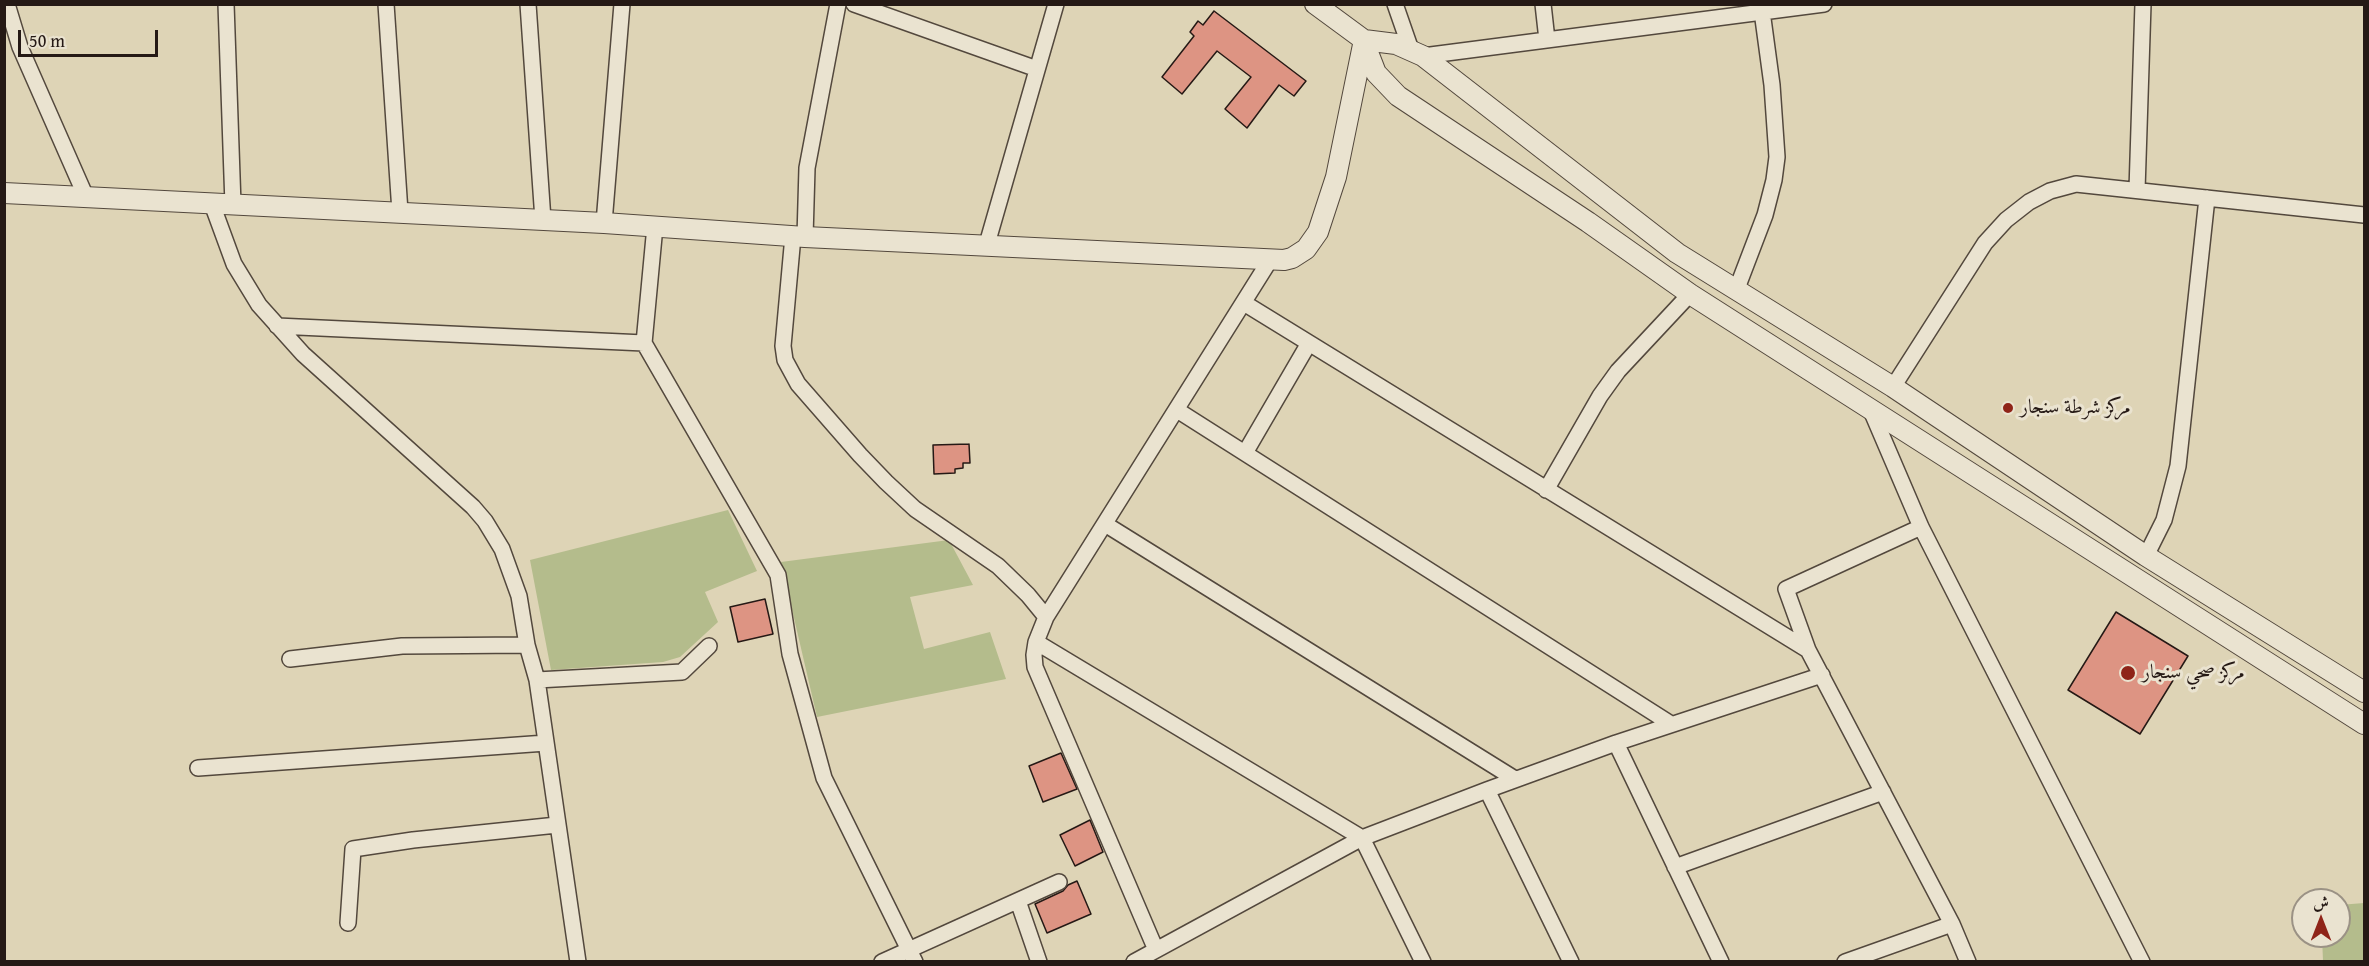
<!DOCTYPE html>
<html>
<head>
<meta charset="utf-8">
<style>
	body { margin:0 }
	#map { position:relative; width:2369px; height:966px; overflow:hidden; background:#ded4b6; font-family:"Gentium Book Plus",Amiri,serif }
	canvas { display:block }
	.frame { position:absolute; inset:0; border:6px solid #251915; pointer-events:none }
	.north { position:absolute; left:2291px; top:888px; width:60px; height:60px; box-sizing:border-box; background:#eae3d0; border:2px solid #9b9285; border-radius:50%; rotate:0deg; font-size:16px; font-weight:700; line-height:24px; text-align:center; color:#251915 }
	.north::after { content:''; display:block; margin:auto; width:21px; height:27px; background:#8f2418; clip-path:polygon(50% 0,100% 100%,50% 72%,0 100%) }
	.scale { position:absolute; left:18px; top:30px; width:140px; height:27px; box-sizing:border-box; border:3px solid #251915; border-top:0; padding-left:8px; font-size:18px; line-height:21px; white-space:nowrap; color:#251915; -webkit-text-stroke:4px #eae3d0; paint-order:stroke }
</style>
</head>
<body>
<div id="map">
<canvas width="2369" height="966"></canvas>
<div class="frame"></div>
<div class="north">ش</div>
<div class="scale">50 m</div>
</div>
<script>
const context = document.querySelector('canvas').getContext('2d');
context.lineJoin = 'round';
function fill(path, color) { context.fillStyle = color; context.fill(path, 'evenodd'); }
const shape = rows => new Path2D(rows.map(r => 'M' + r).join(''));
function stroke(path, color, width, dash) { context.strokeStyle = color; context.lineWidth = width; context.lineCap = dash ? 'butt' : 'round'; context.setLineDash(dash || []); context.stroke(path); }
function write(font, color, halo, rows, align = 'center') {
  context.font = font + ' "Gentium Book Plus",Amiri,serif'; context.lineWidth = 6; context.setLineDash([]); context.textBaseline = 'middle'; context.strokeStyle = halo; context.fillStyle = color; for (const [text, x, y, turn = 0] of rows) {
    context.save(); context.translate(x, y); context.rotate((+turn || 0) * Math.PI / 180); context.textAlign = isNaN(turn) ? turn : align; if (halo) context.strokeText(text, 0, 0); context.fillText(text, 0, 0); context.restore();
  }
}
fill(shape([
	[728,510,757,571,705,592,718,622,680,657,663,662,551,670,530,560],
	[949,540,973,585,910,597,924,649,990,632,1006,679,817,717,781,562],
	[2364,903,2364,961,2323,961,2322,936,2339,936,2339,905]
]), '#b4bc8c');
const building = shape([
	[1214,11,1306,81,1294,96,1279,85,1247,128,1225,109,1251,77,1217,51,1182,94,1162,77,1194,36,1190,32,1198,21,1203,25,1214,11],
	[969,444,970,463,963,463,963,468,955,469,955,473,934,474,933,445,969,444],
	[765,599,773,634,738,642,730,607,765,599],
	[2116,612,2188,656,2140,734,2068,690,2116,612],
	[1061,753,1077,789,1043,802,1029,766,1061,753],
	[1090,820,1103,852,1075,866,1060,835,1090,820],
	[1077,881,1091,914,1047,933,1035,904,1063,891,1068,885,1077,881]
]);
fill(building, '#dd9483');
stroke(building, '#251915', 1.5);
const minor = shape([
	[7,4,20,47,86,197],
	[226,4,233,205],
	[386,4,400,212],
	[528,4,543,220],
	[854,4,1037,69],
	[1395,4,1411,50],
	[1543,4,1547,40],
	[1423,56,1824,4],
	[2137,190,2143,4],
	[212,204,234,264,259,305,303,354,473,507,485,521,502,549,519,596,527,645,537,680,578,962],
	[604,223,622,4],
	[655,226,644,343,778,575,790,654,824,778,915,962],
	[793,236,783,346,785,360,798,384,860,455,886,482,915,509,998,566,1028,595,1046,617],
	[805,237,807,168,838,4],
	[987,244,1056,4],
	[1270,260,1046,617,1036,642,1362,838,1423,962],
	[1736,291,1765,215,1774,180,1777,157,1772,85,1761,4],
	[1244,303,1808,650],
	[277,326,644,343],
	[1893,387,1985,243,2006,220,2029,202,2050,191,2076,184,2364,215],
	[1870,408,1921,527,2142,962],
	[1177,410,1671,724],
	[1245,453,1309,343],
	[1546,490,1600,396,1618,371,1690,294],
	[1105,524,1515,779],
	[1921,527,1786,589,1808,650,1952,924,1968,962],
	[2146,556,2164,520,2178,466,2207,198],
	[1036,642,1034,655,1035,667,1156,950],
	[290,659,402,646,527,645],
	[537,680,682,672,709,646],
	[1616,743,1721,962],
	[198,768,546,743],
	[1487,790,1571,962],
	[1675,867,1883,792],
	[1018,901,1039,962],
	[348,923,353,849,413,840,557,825],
	[882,962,1059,882],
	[1134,962,1362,838,1487,790,1616,743,1822,675],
	[1845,962,1952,924]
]);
const tertiary = shape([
	[1315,4,1364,40,1396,44,1423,56,1677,253,1893,387,2146,556,2364,692],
	[1364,42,1376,73,1398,96,1588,222,1690,294,2364,724],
	[4,193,604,223,805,237,1284,260,1292,258,1306,249,1318,232,1336,177,1364,40]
]);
stroke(minor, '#53483d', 18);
stroke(tertiary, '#53483d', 22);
stroke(minor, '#eae3d0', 15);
stroke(tertiary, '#eae3d0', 20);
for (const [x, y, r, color] of [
	[2008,408,6,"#8f2418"],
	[2128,673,8,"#8f2418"]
]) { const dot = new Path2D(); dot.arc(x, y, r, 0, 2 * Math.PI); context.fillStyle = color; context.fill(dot); stroke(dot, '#eae3d0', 2); }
write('20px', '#251915', '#eae3d0', [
	["مركز شرطة سنجار",2020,408],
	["مركز صحي سنجار",2142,673]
], 'left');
</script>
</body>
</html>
